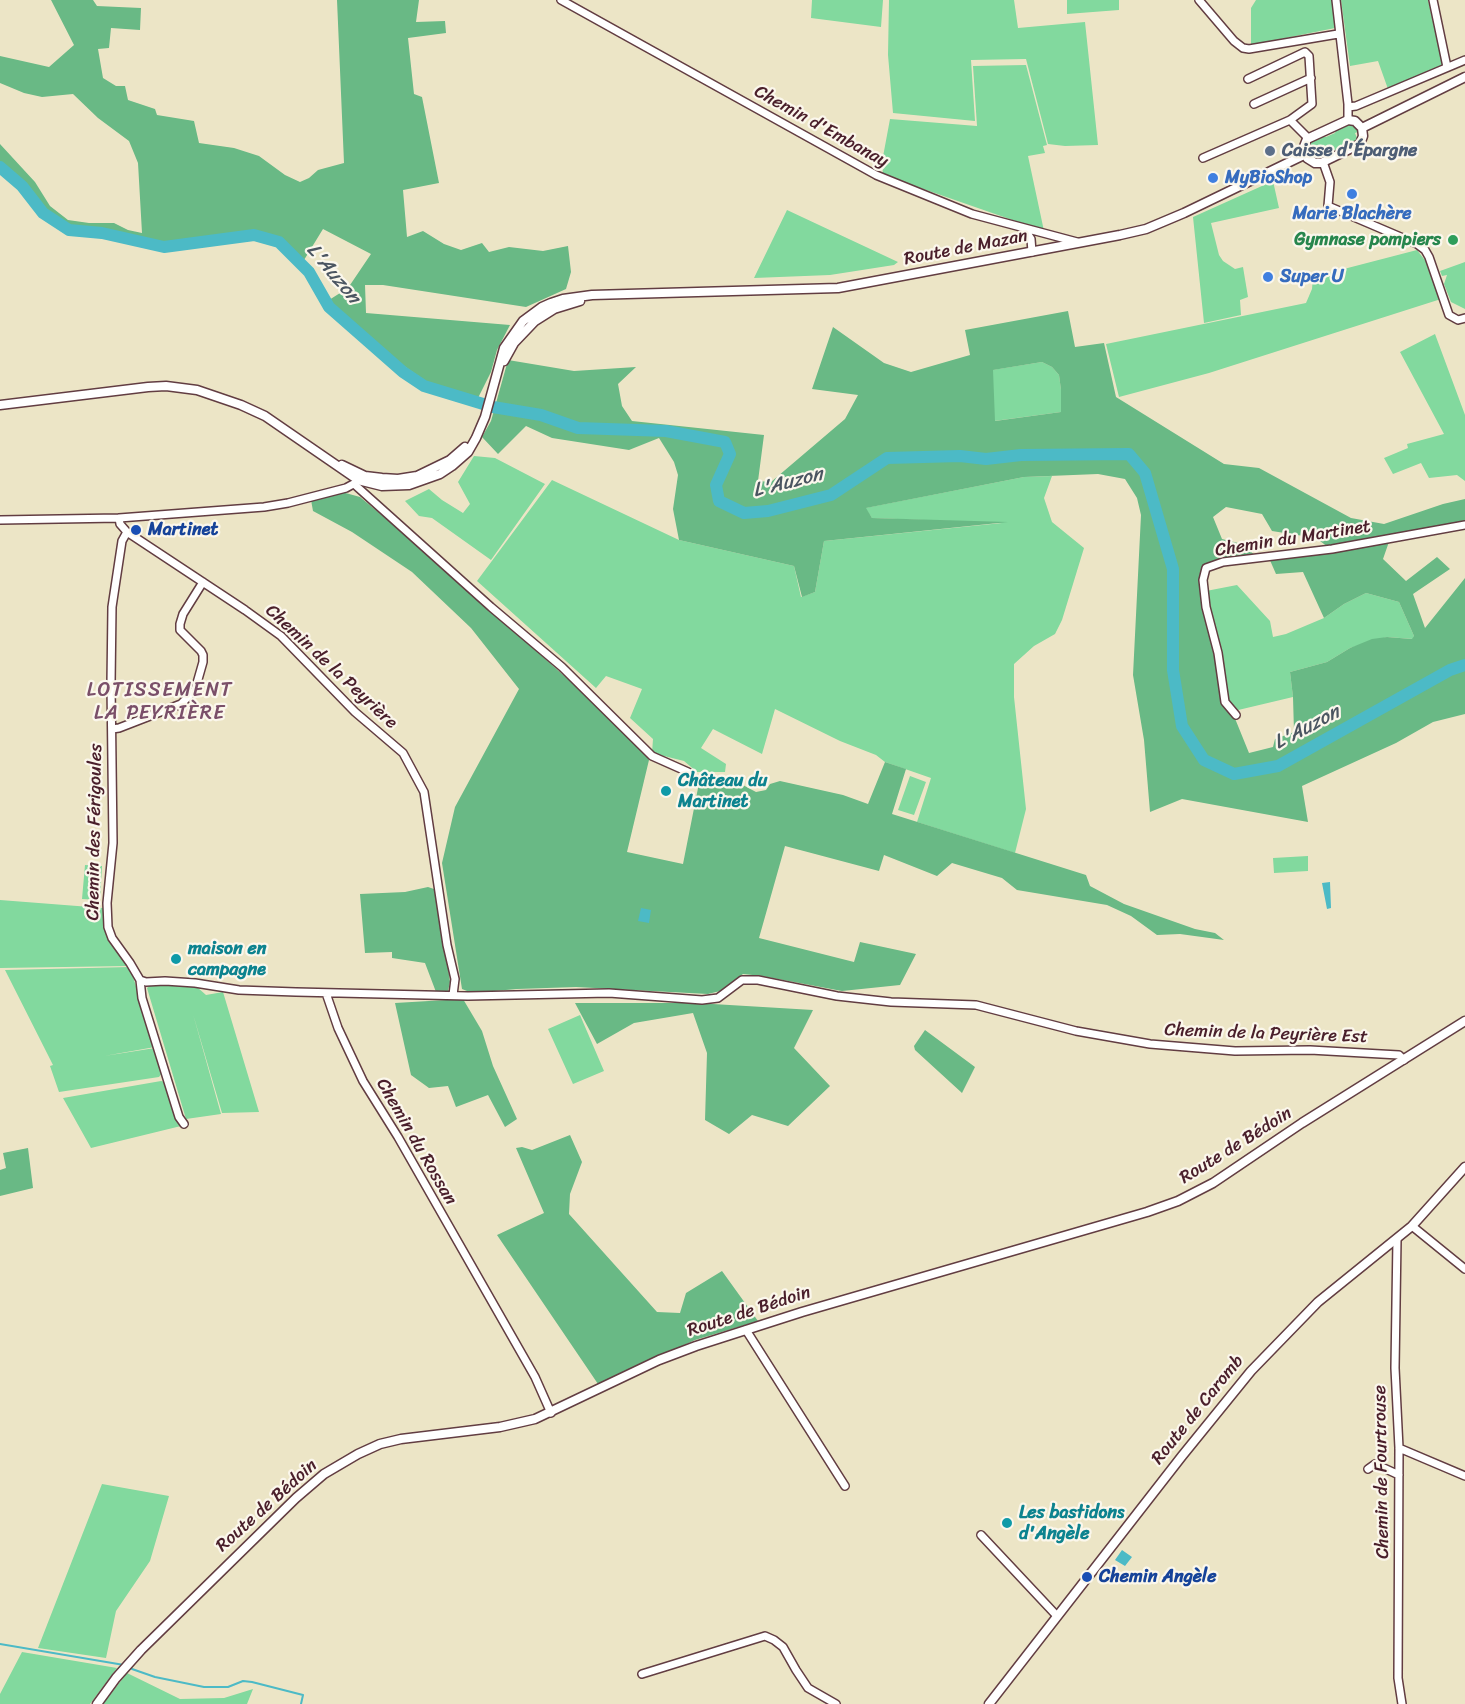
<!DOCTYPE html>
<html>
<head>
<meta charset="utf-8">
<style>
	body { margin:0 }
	canvas { display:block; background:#ece5c6 }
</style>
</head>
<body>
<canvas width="1465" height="1704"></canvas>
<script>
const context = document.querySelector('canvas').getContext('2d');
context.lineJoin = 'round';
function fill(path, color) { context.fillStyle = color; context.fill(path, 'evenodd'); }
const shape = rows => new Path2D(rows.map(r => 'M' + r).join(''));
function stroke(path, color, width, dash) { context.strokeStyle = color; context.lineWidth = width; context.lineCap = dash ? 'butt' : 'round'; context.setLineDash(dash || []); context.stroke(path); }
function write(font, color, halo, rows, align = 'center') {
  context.font = font + ' Sriracha,sans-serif'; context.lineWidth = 4.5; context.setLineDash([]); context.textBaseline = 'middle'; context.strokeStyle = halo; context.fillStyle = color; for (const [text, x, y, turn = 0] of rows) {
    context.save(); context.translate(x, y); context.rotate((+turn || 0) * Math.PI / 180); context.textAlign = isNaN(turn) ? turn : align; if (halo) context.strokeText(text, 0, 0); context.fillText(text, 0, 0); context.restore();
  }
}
fill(shape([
	[812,0,883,0,881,27,811,18],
	[889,0,1014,0,1018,28,1085,22,1098,145,1065,146,1048,144,1026,59,971,60,975,121,893,113,888,55],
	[1067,0,1119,0,1119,10,1067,14],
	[1256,0,1332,0,1335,28,1251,45,1251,8],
	[1341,0,1428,0,1443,65,1388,89,1378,61,1350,66],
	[1026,65,1047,145,1043,146,1045,153,1028,156,1044,231,883,175,882,162,890,119,977,126,973,66],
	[1348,124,1356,128,1358,132,1355,133,1357,138,1355,141,1321,158,1310,154,1308,148,1310,142,1322,136,1326,137,1335,133,1336,129],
	[1273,181,1279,208,1211,223,1219,255,1223,261,1235,269,1243,267,1248,297,1240,300,1241,315,1204,323,1193,217],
	[787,210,898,262,894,265,830,275,754,278],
	[1417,250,1424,259,1428,261,1441,299,1209,373,1119,397,1106,344,1306,303,1312,289,1313,277],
	[1465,262,1465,309,1451,302,1444,284,1447,275,1442,276,1440,271],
	[1435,334,1465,415,1465,481,1457,475,1429,478,1421,463,1393,474,1384,458,1408,448,1407,444,1444,434,1400,352],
	[1042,362,1052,367,1059,375,1061,390,1061,412,994,421,992,370],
	[474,456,495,458,545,484,491,560,432,518,419,516,405,501,429,489,442,500,463,513,470,504,458,482],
	[1052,476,1044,498,1052,522,1084,548,1062,620,1055,634,1034,646,1014,664,1014,697,1026,809,1015,853,917,822,931,778,885,762,876,755,840,741,775,709,762,754,713,729,701,748,726,764,725,772,697,772,684,761,652,753,653,739,630,718,642,689,606,676,596,688,477,581,552,480,679,540,794,566,801,597,815,592,824,541,1002,523,872,518,865,508,1024,477],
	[1237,585,1270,621,1273,637,1286,634,1324,618,1344,604,1366,593,1399,602,1414,636,1413,639,1387,637,1350,648,1327,662,1290,672,1293,697,1234,711,1227,702,1206,591],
	[910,776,926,782,914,815,898,810],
	[1308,856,1308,871,1274,873,1273,858],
	[85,865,102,866,100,900,82,899],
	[0,900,103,908,104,925,109,942,129,966,0,968],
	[130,967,155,1047,104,1056,155,1048,162,1073,159,1077,59,1092,50,1066,53,1065,5,970],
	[152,984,197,987,206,995,223,992,259,1112,222,1113,193,1014,221,1114,186,1119,147,988],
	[580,1015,604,1071,573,1084,548,1029],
	[161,1081,165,1082,181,1126,91,1148,63,1098],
	[102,1484,169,1496,150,1561,116,1611,106,1658,38,1648],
	[22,1652,117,1668,90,1704,0,1704,0,1694],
	[127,1673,180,1699,224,1698,253,1689,247,1704,103,1704]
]), '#82d99e');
fill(shape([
	[51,0,93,0,97,6,141,8,140,30,111,28,109,48,98,49,103,78,116,86,125,86,128,100,155,109,157,115,194,121,199,143,234,148,259,156,285,175,300,182,309,178,318,170,344,163,337,0,419,0,416,22,445,21,446,33,408,38,414,94,422,97,439,183,403,190,407,237,423,231,444,244,461,250,482,243,489,252,509,247,543,251,568,246,571,272,566,289,526,307,383,285,365,285,366,313,510,325,497,350,491,372,478,398,427,382,394,359,331,304,329,300,348,288,371,254,323,229,304,260,280,238,254,232,163,245,103,231,70,226,46,211,23,183,0,163,0,144,35,182,50,206,68,220,89,223,114,223,128,230,142,233,138,163,129,141,98,118,73,94,42,97,24,93,0,83,0,56,49,67,74,45],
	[1068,311,1075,347,1104,343,1116,397,1224,464,1259,468,1351,518,1384,524,1443,504,1465,499,1465,520,1460,523,1391,536,1383,559,1406,581,1437,557,1450,569,1413,594,1425,628,1465,578,1465,714,1433,722,1396,743,1302,786,1308,822,1182,799,1150,812,1144,740,1133,675,1141,515,1137,498,1125,479,1098,474,1024,477,866,508,872,518,1008,522,824,541,815,592,802,597,794,566,679,540,673,509,678,475,674,462,659,438,629,450,552,438,526,426,498,454,482,437,491,421,508,360,574,371,636,367,618,384,622,406,632,421,764,435,758,481,771,482,845,419,858,395,812,389,833,327,884,363,911,372,970,355,965,330],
	[1042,362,1052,367,1059,375,1061,390,1061,412,995,421,993,370],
	[1226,507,1262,514,1272,531,1316,538,1332,550,1269,558,1276,574,1303,572,1324,618,1344,604,1366,593,1399,602,1414,636,1412,639,1387,637,1372,639,1350,648,1327,662,1290,672,1293,697,1294,732,1275,739,1273,747,1249,753,1234,716,1222,703,1201,578,1205,566,1256,556,1242,544,1222,539,1213,517],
	[342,492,360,497,414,542,589,698,644,752,649,760,627,852,683,864,700,778,726,776,756,792,766,790,770,784,780,781,843,795,868,804,885,762,906,769,892,814,1086,875,1090,886,1124,904,1195,929,1215,933,1224,940,1180,934,1157,935,1131,916,1107,905,1017,890,1002,878,952,863,937,876,884,855,879,871,785,846,759,938,854,962,860,942,916,954,900,985,842,991,762,976,743,974,720,991,708,994,576,987,517,989,472,993,462,989,442,863,455,807,519,689,471,628,412,572,352,532,313,511,311,500],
	[428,887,437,890,450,982,448,991,436,992,425,963,392,958,392,952,365,953,360,894,405,892],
	[463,999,482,1031,493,1066,517,1119,505,1127,488,1095,456,1107,448,1086,429,1088,411,1075,395,1003],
	[575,1003,696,1003,813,1010,794,1048,830,1086,788,1126,752,1115,729,1134,705,1120,707,1053,693,1013,634,1023,597,1044],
	[925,1030,975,1067,962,1093,915,1050,914,1046],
	[570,1135,582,1162,570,1194,569,1214,657,1312,680,1313,686,1293,722,1271,758,1321,695,1340,598,1384,497,1235,544,1213,516,1148,522,1147,532,1150],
	[28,1148,33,1188,0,1196,0,1170,6,1168,3,1153]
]), '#69b985');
fill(shape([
	[1300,175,1307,175,1308,178,1304,186,1296,183,1289,183,1289,178],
	[1330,882,1331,908,1327,909,1322,883],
	[641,908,651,910,649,923,638,921],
	[1122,1550,1132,1557,1125,1566,1115,1560]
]), '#4cbac6');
stroke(shape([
	[0,1644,124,1665],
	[132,1669,155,1677,204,1687,228,1687,243,1681,252,1682,303,1695,301,1704]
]), '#4cbac6', 2);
stroke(shape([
	[0,167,22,186,43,213,69,230,102,233,164,247,254,235,279,242,309,272,329,307,403,372,424,386,493,407,541,415,578,428,666,431,725,442,730,454,716,485,719,501,744,513,768,511,831,495,887,458,960,456,986,459,1021,455,1129,454,1145,473,1173,569,1173,670,1182,726,1204,760,1234,774,1278,766,1450,670,1465,665]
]), '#4cbac6', 12);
const minor = shape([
	[561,0,876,175,972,214,1077,242],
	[1199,0,1234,41,1243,48,1249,49,1338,34],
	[1336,0,1348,104,1348,120],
	[1433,0,1447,67],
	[1254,104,1311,78],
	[1348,107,1356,106,1465,60],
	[1290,120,1308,138],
	[1203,158,1290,120,1312,104,1309,56,1305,52,1248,79],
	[1323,162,1330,182,1328,206,1417,244,1425,250,1429,257,1449,315,1458,320,1465,318],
	[1025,230,1031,239,1032,252],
	[354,484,491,607,562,667,652,756,688,772],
	[119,518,120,524,127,532,245,610,281,636,355,712,403,753,424,792,447,945,455,979,453,995],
	[0,520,119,518,264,507,288,503,346,488,357,482],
	[127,532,122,541,112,607,111,684,113,843,107,903,108,927,112,938,130,963,140,980,142,998,179,1117,184,1124],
	[1236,715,1225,702,1218,653,1206,607,1203,580,1206,568,1223,562,1332,549,1465,525],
	[112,729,119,728,181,704,195,690,203,662,203,655,201,651,180,630,180,624,183,614,203,582],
	[140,980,146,982,165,981,195,983,239,990,296,992,468,996,609,993,702,1000,718,998,742,980,758,980,837,996,891,1002,976,1005,1076,1031,1150,1044,1235,1051,1310,1050,1381,1054,1399,1055,1404,1060],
	[326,993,338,1028,363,1081,398,1137,535,1377,551,1413],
	[1412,1226,1465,1269],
	[1397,1239,1395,1368,1399,1448,1398,1678,1402,1704],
	[746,1330,845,1486],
	[1399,1448,1465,1476],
	[1368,1469,1375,1464,1399,1475],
	[981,1535,1057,1616],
	[642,1674,765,1636,774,1640,783,1647,796,1670,808,1688,836,1704]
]);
const major = shape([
	[1348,120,1355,121,1362,128,1363,136,1360,144,1321,163,1315,163,1307,158,1303,149,1307,139,1348,120],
	[1362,128,1465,77],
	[504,361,514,343,535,321,554,309,580,301],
	[0,405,148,387,166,386,197,390,241,405,265,416,358,480,382,486,409,485,440,474,452,466,468,452,476,438,485,417,504,348,523,321,542,307,551,303,563,299,592,295,838,288,1120,235,1146,229,1184,213,1304,155],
	[342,465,365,476,382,478,398,479,417,476,450,460,465,447],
	[97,1704,116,1678,141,1650,296,1498,324,1474,358,1454,380,1444,401,1439,500,1427,535,1419,659,1360,696,1346,802,1312,1147,1212,1178,1201,1213,1183,1302,1123,1465,1021],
	[989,1704,1182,1456,1251,1371,1318,1302,1412,1226,1465,1167]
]);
stroke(minor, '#623d42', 10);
stroke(major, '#623d42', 11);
stroke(minor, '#fff', 7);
stroke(major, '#fff', 8);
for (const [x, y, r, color] of [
	[1270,151,6,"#5c6f8a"],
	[1213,178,6,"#3f7fe0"],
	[1352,194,6,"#3f7fe0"],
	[1453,240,6,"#2e9e5b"],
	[1268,277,6,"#3f7fe0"],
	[136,530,6,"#1a4fb4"],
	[666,791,6,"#0f9aa8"],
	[176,959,6,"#0f9aa8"],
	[1007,1523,6,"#0f9aa8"],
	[1087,1577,6,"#1a4fb4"]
]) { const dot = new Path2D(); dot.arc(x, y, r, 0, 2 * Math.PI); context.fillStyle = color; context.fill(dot); stroke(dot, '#fbf7ec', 2); }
write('18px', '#4a1f2b', '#fbf7ec', [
	["Chemin d'Embanay",821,127,29],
	["Route de Mazan",966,248,-11],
	["Chemin du Martinet",1293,539,-9],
	["Chemin de la Peyrière",331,667,43],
	["Chemin des Férigoules",95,832,-89],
	["Chemin de la Peyrière Est",1266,1034,2],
	["Chemin du Rossan",416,1142,60],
	["Route de Bédoin",1236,1146,-32],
	["Route de Bédoin",749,1312,-18],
	["Route de Caromb",1198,1410,-51],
	["Chemin de Fourtrouse",1382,1472,-91],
	["Route de Bédoin",267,1506,-42]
]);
write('bold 18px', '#4e5e75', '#fbf7ec', [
	["Caisse d'Épargne",1282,151]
], 'left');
write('bold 18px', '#366cbe', '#fbf7ec', [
	["MyBioShop",1225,178],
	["Marie Blachère",1352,214,"center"],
	["Super U",1280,277]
], 'left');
write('bold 18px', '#27864d', '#fbf7ec', [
	["Gymnase pompiers",1441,240]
], 'right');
write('bold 18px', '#164399', '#fbf7ec', [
	["Martinet",148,530],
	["Chemin Angèle",1099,1577]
], 'left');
write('bold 18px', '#0d838f', '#fbf7ec', [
	["Château du",678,781],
	["Martinet",678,802],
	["maison en",188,949],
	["campagne",188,970],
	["Les bastidons",1019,1513],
	["d'Angèle",1019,1534]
], 'left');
write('italic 20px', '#4b5561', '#fbf7ec', [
	["L'Auzon",333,274,50],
	["L'Auzon",788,483,-14],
	["L'Auzon",1307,728,-28]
]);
context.letterSpacing = '1.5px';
write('20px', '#7a4f69', '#fbf7ec', [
	["LOTISSEMENT",160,691],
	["LA PEYRIÈRE",160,714]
]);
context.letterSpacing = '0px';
</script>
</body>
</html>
